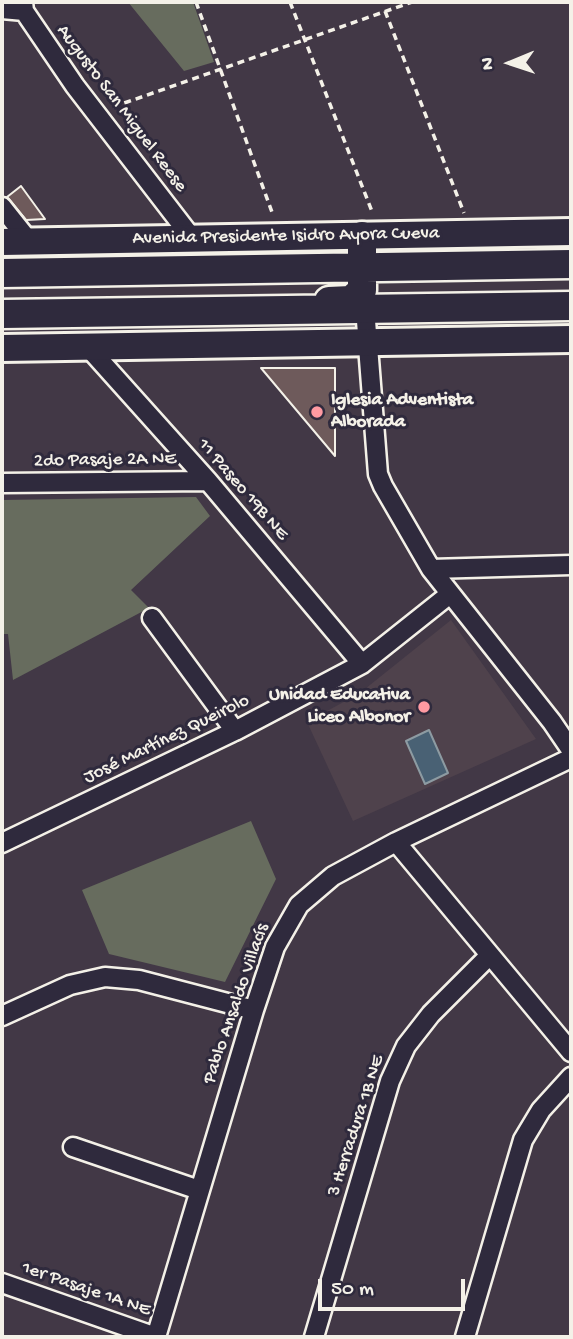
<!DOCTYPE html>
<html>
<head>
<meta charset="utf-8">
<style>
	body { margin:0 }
	#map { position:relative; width:573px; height:1339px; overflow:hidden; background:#423846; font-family:"Gochi Hand",sans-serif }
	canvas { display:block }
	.frame { position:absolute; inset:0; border:4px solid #f4f1e8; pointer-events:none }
	.north { position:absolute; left:475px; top:28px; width:70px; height:70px; -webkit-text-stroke:5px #2f2a3d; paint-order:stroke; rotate:268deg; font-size:19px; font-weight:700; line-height:28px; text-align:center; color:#f4f1e8 }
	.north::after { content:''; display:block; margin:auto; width:24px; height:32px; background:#f4f1e8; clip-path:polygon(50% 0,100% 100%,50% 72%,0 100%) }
	.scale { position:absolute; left:318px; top:1279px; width:147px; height:32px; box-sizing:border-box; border:4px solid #f4f1e8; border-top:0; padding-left:9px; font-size:21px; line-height:24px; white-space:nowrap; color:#f4f1e8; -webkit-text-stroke:5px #2f2a3d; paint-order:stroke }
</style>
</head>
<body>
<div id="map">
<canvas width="573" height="1339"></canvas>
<div class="frame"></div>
<div class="north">N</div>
<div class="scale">50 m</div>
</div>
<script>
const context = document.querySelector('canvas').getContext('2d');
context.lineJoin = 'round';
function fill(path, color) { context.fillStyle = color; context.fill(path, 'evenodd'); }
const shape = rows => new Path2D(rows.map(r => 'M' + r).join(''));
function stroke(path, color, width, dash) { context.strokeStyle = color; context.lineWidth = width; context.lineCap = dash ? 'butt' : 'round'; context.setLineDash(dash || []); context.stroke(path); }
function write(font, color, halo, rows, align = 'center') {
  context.font = font + ' "Gochi Hand",sans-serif'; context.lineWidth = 6; context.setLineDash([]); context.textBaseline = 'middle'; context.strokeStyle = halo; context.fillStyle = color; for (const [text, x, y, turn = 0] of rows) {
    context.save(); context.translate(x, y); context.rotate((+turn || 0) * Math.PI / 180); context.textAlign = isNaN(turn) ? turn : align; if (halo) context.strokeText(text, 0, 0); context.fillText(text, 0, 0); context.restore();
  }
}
fill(shape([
	[451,620,536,739,353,821,307,722,360,693]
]), '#4f424c');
fill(shape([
	[128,2,193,2,214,62,184,71],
	[196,497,210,516,131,590,149,608,13,680,8,634,2,634,2,500],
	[251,821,276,879,225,982,109,954,82,890]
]), '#676c5e');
const water = shape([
	[429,730,448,773,425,784,406,741,429,730]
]);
fill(water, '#496174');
stroke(water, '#8d9ba2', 2);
const building = shape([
	[21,186,45,219,26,220,7,197,21,186],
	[261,368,335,368,335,456,261,368]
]);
fill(building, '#6e5a5b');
stroke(building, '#f4f1e8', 2);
const street = shape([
	[23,2,24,11,75,86,192,238],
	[2,9,24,11],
	[2,207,29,241],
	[365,308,378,474,383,486,431,569,552,722,571,750],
	[87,346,208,481,362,664],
	[2,483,208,481],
	[431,569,571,565],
	[152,618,235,731],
	[396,842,571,1052],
	[2,843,235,731,362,664,450,594],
	[2,1016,70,985,105,977,139,980,254,1010],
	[73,1147,199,1190],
	[2,1283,156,1337],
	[156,1337,254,1010,275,947,299,905,333,876,396,842,571,758],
	[314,1337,390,1081,406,1046,431,1014,489,956],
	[465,1337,523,1140,541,1110,571,1077]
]);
const secondary = shape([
	[2,242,571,232],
	[2,348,571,339]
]);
const primary = shape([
	[2,273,571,264],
	[329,301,351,300,362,290,362,236],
	[2,314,571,306]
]);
stroke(street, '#f4f1e8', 23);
stroke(secondary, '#f4f1e8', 32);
stroke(primary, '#f4f1e8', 33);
stroke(shape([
	[196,2,273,215],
	[290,2,373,214],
	[385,11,464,213],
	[113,107,412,2]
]), '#f4f1e8', 3.5, [7, 5]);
stroke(street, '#2f2a3d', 18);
stroke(secondary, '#2f2a3d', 26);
stroke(primary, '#2f2a3d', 28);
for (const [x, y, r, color] of [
	[317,412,7,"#ff9aa2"],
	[424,707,7,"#ff9aa2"]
]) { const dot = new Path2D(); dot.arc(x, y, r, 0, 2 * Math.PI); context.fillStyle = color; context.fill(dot); stroke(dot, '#2f2a3d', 2.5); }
write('19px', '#f4f1e8', '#2f2a3d', [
	["Augusto San Miguel Reese",121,109,53],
	["Avenida Presidente Isidro Ayora Cueva",286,237,-1],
	["2do Pasaje 2A NE",105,461,-1],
	["11 Paseo 19B NE",242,490,49],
	["José Martínez Queirolo",167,740,-26],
	["Pablo Ansaldo Villacís",237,1004,-71],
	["3 Herradura 1B NE",357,1126,-72],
	["1er Pasaje 1A NE",86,1290,19]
]);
write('bold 19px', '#f4f1e8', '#2f2a3d', [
	["Iglesia Adventista",331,401],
	["Alborada",331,423],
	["Unidad Educativa",410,696,"right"],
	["Liceo Albonor",410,718,"right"]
], 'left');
</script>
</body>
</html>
